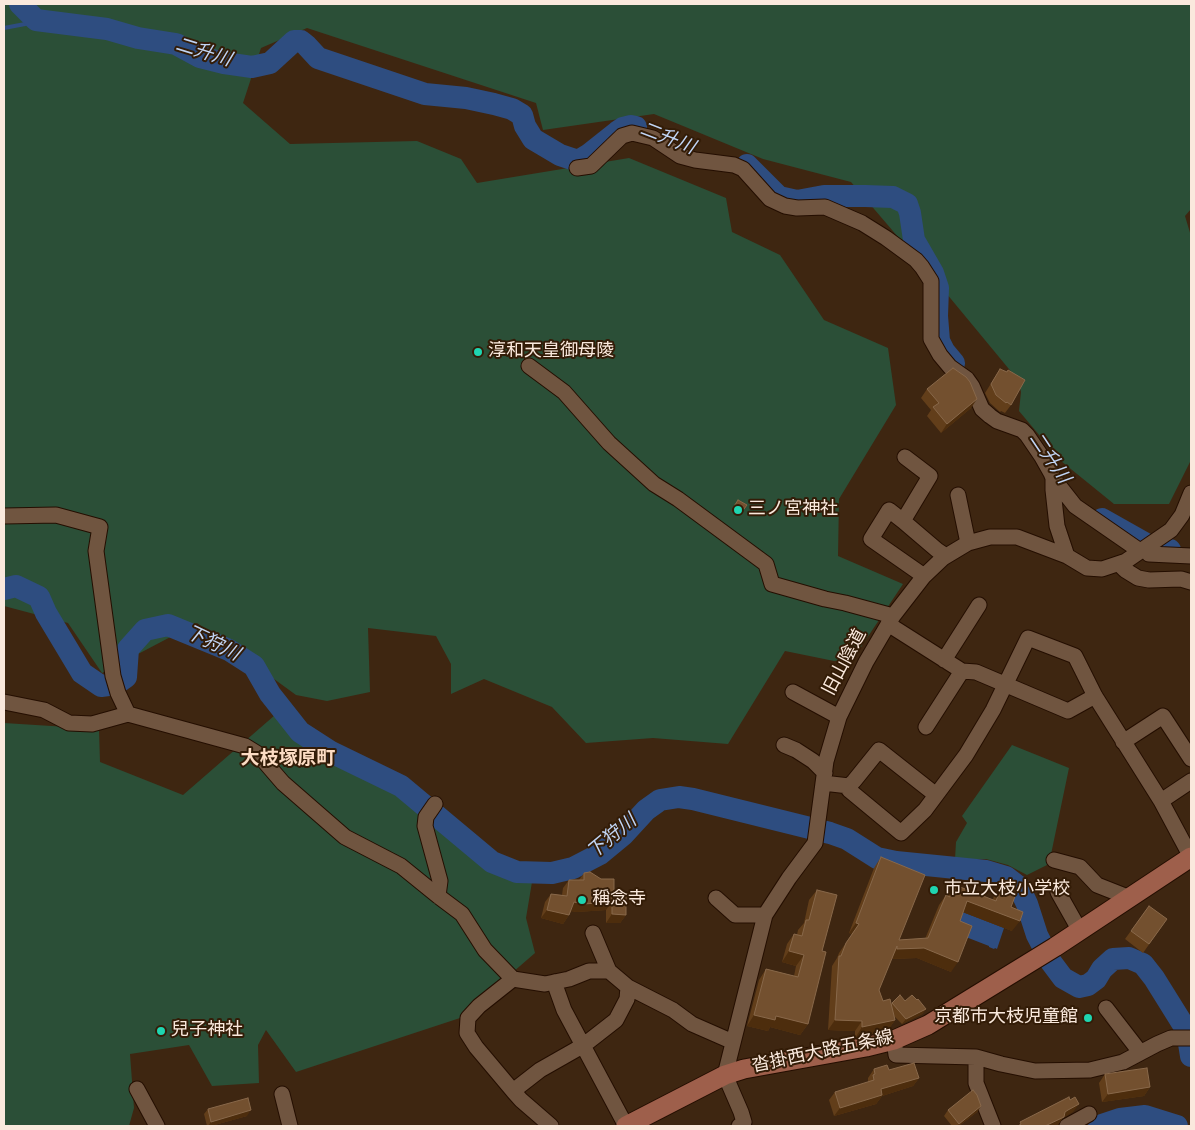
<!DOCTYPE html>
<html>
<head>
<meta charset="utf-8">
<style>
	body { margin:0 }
	#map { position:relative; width:1195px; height:1130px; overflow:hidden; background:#3e2611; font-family:Spectral,serif }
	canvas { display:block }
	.frame { position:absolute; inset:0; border:5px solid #fae9dd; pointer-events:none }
</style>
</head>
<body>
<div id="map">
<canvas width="1195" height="1130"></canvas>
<div class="frame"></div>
</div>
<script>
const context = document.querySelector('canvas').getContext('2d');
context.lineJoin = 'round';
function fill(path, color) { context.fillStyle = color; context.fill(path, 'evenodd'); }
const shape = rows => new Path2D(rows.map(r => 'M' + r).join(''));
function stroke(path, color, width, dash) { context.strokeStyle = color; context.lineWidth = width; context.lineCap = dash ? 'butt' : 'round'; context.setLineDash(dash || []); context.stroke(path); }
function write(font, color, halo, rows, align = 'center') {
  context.font = font + ' Spectral,"Noto Sans JP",serif'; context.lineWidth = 4; context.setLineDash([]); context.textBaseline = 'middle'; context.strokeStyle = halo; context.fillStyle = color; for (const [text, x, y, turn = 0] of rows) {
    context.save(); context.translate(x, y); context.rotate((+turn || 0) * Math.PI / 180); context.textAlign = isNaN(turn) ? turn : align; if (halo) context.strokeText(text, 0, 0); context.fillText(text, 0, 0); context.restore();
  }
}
fill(shape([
	[4,4,1191,4,1191,209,1185,216,1191,236,1191,460,1169,504,1114,504,1061,461,1019,411,1021,392,1018,380,951,299,851,182,763,159,654,114,543,130,536,103,307,28,261,48,243,103,290,144,417,141,461,159,477,183,629,158,726,198,732,232,780,255,824,320,888,348,896,405,839,499,838,556,903,584,853,659,834,661,785,651,728,744,653,738,586,743,552,707,484,679,451,694,451,664,436,636,368,628,370,692,327,701,296,695,197,623,102,673,68,623,4,606],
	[275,715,532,882,526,918,535,953,460,1018,296,1072,266,1030,258,1045,259,1083,212,1086,189,1045,130,1054,134,1108,129,1126,4,1126,4,723,99,729,100,762,183,795],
	[1012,745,1069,768,1049,864,1027,875,1008,865,986,859,955,859,956,842,967,823,962,816]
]), '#2b4f37');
fill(shape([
	[960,911,1004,928,997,949,995,948,994,949,989,947,989,946,953,932]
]), '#2e4d80');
stroke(shape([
	[4,28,41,21]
]), '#2e4d80', 4);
stroke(shape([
	[20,4,36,20,107,29,138,38,176,44,200,57,224,63,252,67,270,63,294,41,301,41,306,45,318,58,425,94,466,98,494,104,512,109,522,115,525,126,533,139,560,155,578,161,588,155,617,132,623,128,631,126,636,127],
	[747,165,779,197,797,201,824,196,865,196,893,197,907,204,910,213,914,240,933,273,938,288,937,316,939,341,944,351,954,363],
	[1102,519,1157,550,1170,550],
	[4,589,16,586,39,597,46,613,82,673,101,686,116,684,126,677,128,649,145,630,168,625,229,650,254,666,270,694,300,732,331,752,401,786,492,862,517,872,552,873,573,868,600,854,623,835,646,810,660,800,679,797,693,799,830,833,847,839,877,858,896,862,986,871,1006,877,1019,887,1027,904,1037,935,1051,962,1063,978,1079,987,1088,985,1096,979,1102,969,1113,959,1129,958,1143,964,1154,978,1187,1031,1191,1056],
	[1099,1126,1120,1119,1145,1116,1177,1126]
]), '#2e4d80', 22);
const minor = shape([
	[577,168,591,166,622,136,632,133,653,138,680,156,695,160,734,165,743,169,770,199,785,206,797,208,825,207,862,223,886,238,916,260,922,267,931,281,931,339,940,355,950,367,967,379,972,386,982,409,990,416,997,421,1022,430,1027,435,1042,457,1051,473,1053,478,1053,490,1057,526,1067,556],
	[529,366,564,392,609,443,654,484,678,499,766,564,772,584,825,599,845,603,893,616],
	[1053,478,1075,506,1140,551],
	[958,495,968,543],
	[4,516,56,515,100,527,96,551,113,676,118,693,128,714,245,746,258,754,283,783,345,837,401,866,438,896,462,914,485,950,513,979],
	[903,521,930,476,905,457],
	[1145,548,1149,554,1191,556],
	[1119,564,1125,570,1138,578,1149,580,1181,579,1191,582],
	[924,576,871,539,889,510,903,521,937,550,946,556],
	[888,624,962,671,976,672,1068,711,1095,696],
	[944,660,979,605],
	[793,692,839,717],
	[4,702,44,710,69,723,92,724,128,714],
	[926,727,962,671],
	[1123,742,1163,716,1191,759],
	[784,745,796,750,813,761,825,773],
	[823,783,849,786,849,790,901,833,925,810,966,755,993,710,1028,638,1075,656,1095,696,1161,801,1191,857],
	[849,786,854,781,879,750,936,795],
	[1161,801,1191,781],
	[435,804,426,817,425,826,440,881,438,896],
	[1054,860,1080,867,1097,885,1130,898],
	[1058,892,1080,931],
	[716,898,735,915,765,915],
	[593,933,609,971],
	[554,982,564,1010,626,1126],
	[1106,1008,1140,1052],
	[894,1040,896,1055,976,1057,1001,1064,1035,1071,1090,1070,1123,1062,1157,1044,1171,1038,1191,1038],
	[976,1057,976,1083,993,1126],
	[137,1089,157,1126],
	[513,1091,540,1070,584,1045,616,1020,627,999,628,987],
	[282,1094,290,1126],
	[551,1126,521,1100,513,1091,476,1047,467,1033,468,1018,479,1006,513,979,545,984,569,979,589,971,609,971,628,987,673,1010,692,1024,733,1042],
	[739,1126,744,1122,741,1112,725,1075,765,915,789,878,815,843,826,761,839,717,866,662,893,616,924,576,943,558,968,543,990,537,1017,537,1067,556,1087,568,1102,569,1126,561,1171,530,1182,515,1191,493],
	[1067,1126,1089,1114]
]);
const major = shape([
	[626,1126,725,1075,744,1069,866,1047,894,1040,928,1025,1055,947,1191,857]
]);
stroke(minor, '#240e00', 17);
stroke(major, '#240e00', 21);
stroke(minor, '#705540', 15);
stroke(major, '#9e5f4b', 19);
fill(shape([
	[1000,369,1011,405,1005,413,1001,411,1000,412,990,403,985,393],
	[927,389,971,408,941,433,927,416,931,410,921,398],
	[738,500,747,505,739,516,731,511],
	[881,857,899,940,925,939,939,905,946,895,948,896,955,885,993,900,994,895,1002,885,1011,907,1012,931,963,912,960,921,951,972,917,958,891,959,879,990,883,1001,891,1004,892,1003,905,1001,926,1009,922,1014,902,1024,894,1016,895,1020,888,1030,855,1038,855,1031,828,1030,832,966,837,958,839,953,852,934,849,933,874,868],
	[584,873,614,895,626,915,620,923,606,923,606,910,577,912,571,911,569,915,563,924,541,918,545,902,551,894,562,895,563,888,569,880,579,880],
	[817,890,822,951,808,1024,800,1035,770,1027,768,1031,747,1026,759,980,766,969,794,976,796,966,782,962,787,944,794,934,797,935,798,930,804,923,809,900],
	[1149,906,1167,919,1143,953,1125,939],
	[874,1069,889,1070,919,1078,913,1086,882,1096,876,1104,834,1116,829,1100,835,1092,868,1082,868,1078],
	[1105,1074,1150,1087,1144,1096,1102,1102,1099,1083],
	[981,1106,977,1112,959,1126,952,1126,944,1116,948,1110],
	[208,1109,247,1116,211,1126,207,1126,204,1114]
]), '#623e1a');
fill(shape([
	[977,399,971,408,941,433,947,424],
	[967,901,1020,921,1012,931,960,911],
	[574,902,612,902,606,910,577,912,568,911],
	[547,910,569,915,563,924,541,918],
	[612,914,626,915,620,923,606,923],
	[856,923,859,924,852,934,849,933],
	[924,948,958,962,951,972,917,958,890,959,897,949],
	[789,951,804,955,796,966,782,962],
	[926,1009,922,1014,902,1024,906,1019],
	[754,1015,776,1016,808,1024,800,1035,770,1027,768,1031,747,1026],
	[835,1020,862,1021,855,1031,828,1030],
	[895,1020,888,1030,855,1038,862,1027],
	[919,1078,913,1086,882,1096,876,1104,834,1116,840,1108,881,1089],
	[1150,1087,1144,1096,1102,1102,1108,1094],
	[1079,1104,1073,1112,1063,1118,1058,1125,1056,1126,1045,1126,1068,1110],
	[981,1106,977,1112,959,1126,957,1126,959,1124],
	[251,1110,247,1116,211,1126,208,1126,211,1122]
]), '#4d2d0d');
const building = shape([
	[953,368,966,377,970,382,977,399,947,424,933,407,939,403,927,389,953,368],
	[1000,369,1007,372,1008,370,1025,380,1011,405,1007,402,1006,403,996,395,991,384,1000,369],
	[738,500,747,505,741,513,733,508,738,500],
	[881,857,925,875,899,940,928,938,946,895,950,897,955,885,996,901,1002,885,1017,891,1011,907,1023,912,1020,921,967,901,960,921,972,926,958,962,924,948,897,949,897,946,879,990,883,1001,890,999,895,1020,862,1027,862,1021,835,1020,839,956,841,956,846,943,859,924,856,923,881,857],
	[590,872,601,879,614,879,614,895,626,896,626,915,612,914,612,902,583,904,574,902,569,915,547,910,551,894,567,896,569,880,584,880,584,873,590,872],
	[817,890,837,895,822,951,826,952,808,1024,776,1016,775,1020,754,1015,766,969,798,977,804,955,789,951,794,934,802,936,806,920,809,920,817,890],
	[1149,906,1167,919,1149,944,1131,931,1149,906],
	[900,995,905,1001,912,995,917,1000,918,999,926,1009,906,1019,892,1003,900,995],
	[914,1063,919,1078,881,1089,882,1095,840,1108,835,1092,874,1080,873,1075,875,1074,874,1069,887,1065,889,1070,914,1063],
	[1147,1068,1150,1087,1108,1094,1105,1074,1147,1068],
	[973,1090,977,1095,981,1106,959,1124,948,1110,973,1090],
	[1069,1097,1070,1100,1075,1097,1079,1104,1068,1110,1065,1112,1064,1117,1045,1126,1018,1126,1021,1124,1020,1122,1069,1097],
	[248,1098,251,1110,211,1122,208,1109,248,1098]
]);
fill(building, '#73502f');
stroke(building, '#88684a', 1);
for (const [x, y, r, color] of [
	[478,352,5,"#1fd5b0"],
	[738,510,5,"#1fd5b0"],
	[934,890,5,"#1fd5b0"],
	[582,900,5,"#1fd5b0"],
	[1088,1018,5,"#1fd5b0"],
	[161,1031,5,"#1fd5b0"]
]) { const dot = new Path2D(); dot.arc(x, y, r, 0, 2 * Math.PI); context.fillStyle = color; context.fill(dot); stroke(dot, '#331c07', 2); }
write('18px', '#fae9dd', '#331c07', [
	["淳和天皇御母陵",488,352],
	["三ノ宮神社",748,510],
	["市立大枝小学校",944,890],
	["稱念寺",592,900],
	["京都市大枝児童館",1078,1018,"right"],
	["兒子神社",171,1031]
], 'left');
write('18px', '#fae9dd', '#331c07', [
	["旧山陰道",846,663,-62],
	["沓掛西大路五条線",823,1053,-12]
]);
write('italic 19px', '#c1d5f5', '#331c07', [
	["二升川",203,54,17],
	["二升川",667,140,21],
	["二升川",1048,459,56],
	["下狩川",212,645,25],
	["下狩川",613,838,-40]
]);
write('bold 19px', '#fcdcc4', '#331c07', [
	["大枝塚原町",288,760]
]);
</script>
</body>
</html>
